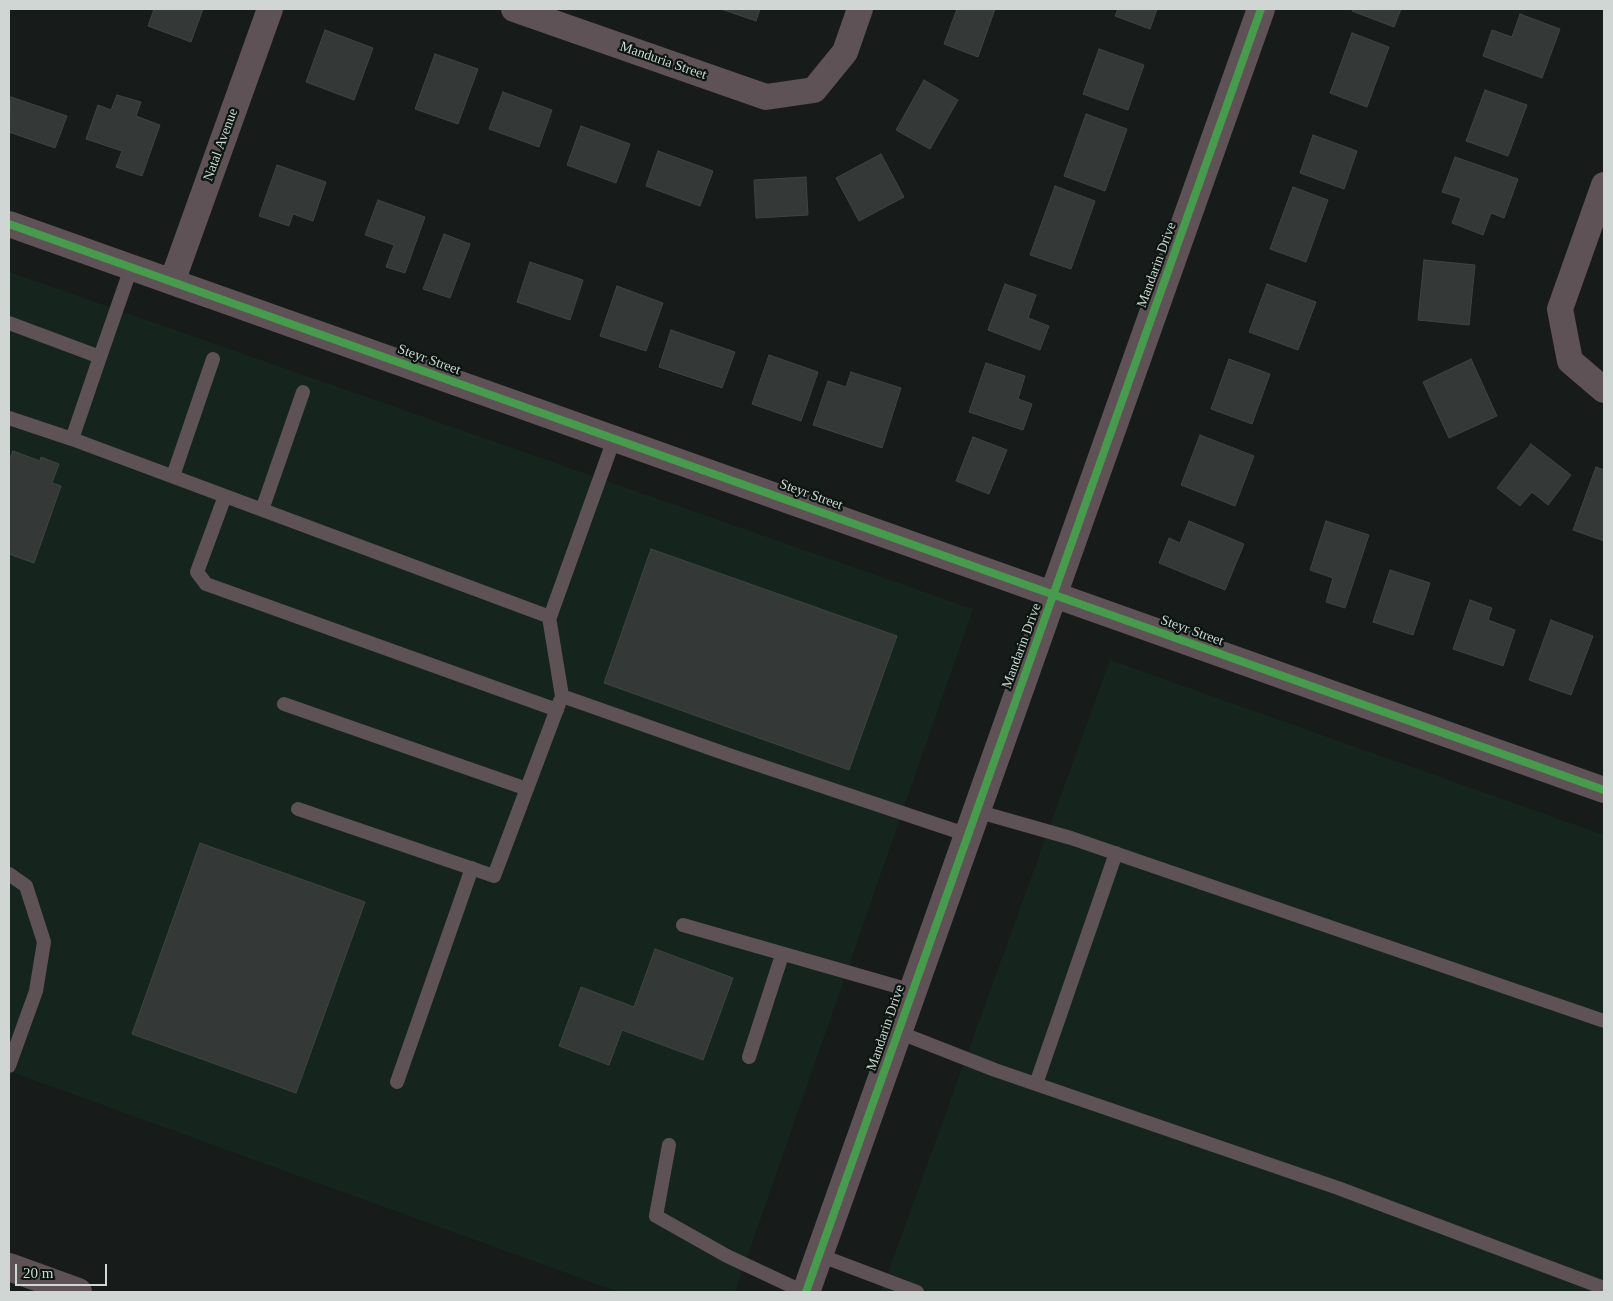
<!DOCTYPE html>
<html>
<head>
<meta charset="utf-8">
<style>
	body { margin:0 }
	#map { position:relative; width:1613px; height:1301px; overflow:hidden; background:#171c1a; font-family:"Times New Roman",serif }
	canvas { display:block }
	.frame { position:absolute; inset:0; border:10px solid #cfd6d3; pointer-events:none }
	.scale { position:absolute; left:15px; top:1264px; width:92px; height:22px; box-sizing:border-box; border:2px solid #cfd6d3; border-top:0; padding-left:6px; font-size:15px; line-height:18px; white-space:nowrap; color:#cfd6d3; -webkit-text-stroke:4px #0b1611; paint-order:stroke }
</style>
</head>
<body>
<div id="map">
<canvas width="1613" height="1301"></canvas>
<div class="frame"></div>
<div class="scale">20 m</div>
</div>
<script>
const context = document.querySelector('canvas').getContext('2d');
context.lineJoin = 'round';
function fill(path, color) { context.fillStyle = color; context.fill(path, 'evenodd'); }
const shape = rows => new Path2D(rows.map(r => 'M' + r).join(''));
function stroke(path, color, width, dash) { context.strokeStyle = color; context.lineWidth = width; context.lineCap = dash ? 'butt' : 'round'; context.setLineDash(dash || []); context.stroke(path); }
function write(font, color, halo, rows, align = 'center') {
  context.font = font + ' "Times New Roman",serif'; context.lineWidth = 4.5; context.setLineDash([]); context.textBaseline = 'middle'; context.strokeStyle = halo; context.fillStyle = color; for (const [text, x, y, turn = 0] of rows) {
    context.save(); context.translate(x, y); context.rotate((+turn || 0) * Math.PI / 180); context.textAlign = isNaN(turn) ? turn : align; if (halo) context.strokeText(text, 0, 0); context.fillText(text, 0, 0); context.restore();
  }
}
fill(shape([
	[9,272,973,609,735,1292,619,1292,9,1071],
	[1110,660,1604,835,1604,1292,881,1292]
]), '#15251d');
const building = shape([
	[154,9,203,9,191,42,148,26,154,9],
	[721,9,760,9,756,21,721,9],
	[957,9,995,9,978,57,944,44,957,9],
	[1118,9,1157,9,1150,29,1115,16,1118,9],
	[1353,9,1401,9,1394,27,1352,11,1353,9],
	[1520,14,1560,29,1542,78,1483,56,1492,30,1512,37,1520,14],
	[325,30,373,48,354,100,306,82,325,30],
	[1352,33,1389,47,1367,107,1330,93,1352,33],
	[1099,49,1144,65,1128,110,1083,94,1099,49],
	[435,54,478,69,458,124,415,109,435,54],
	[924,80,958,100,930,149,896,130,924,80],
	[1485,90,1527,105,1508,156,1466,141,1485,90],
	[503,92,552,110,539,147,489,129,503,92],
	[117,95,141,102,136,116,160,125,142,176,116,167,122,151,86,139,98,105,111,110,117,95],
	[11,97,67,116,55,148,9,132,11,97],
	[1086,114,1127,129,1105,191,1064,176,1086,114],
	[581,126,630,144,616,183,567,165,581,126],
	[1313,135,1357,151,1344,189,1300,173,1313,135],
	[658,151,713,171,700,206,646,186,658,151],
	[881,154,904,197,859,221,836,178,881,154],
	[1455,157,1518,179,1504,218,1491,213,1483,235,1452,223,1461,198,1442,192,1455,157],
	[277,165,326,182,313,221,293,214,289,226,259,216,277,165],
	[806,177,808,215,756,218,754,180,806,177],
	[1055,186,1095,201,1071,269,1030,255,1055,186],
	[1293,187,1328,200,1306,262,1270,249,1293,187],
	[378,200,425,217,405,273,386,267,394,245,365,235,378,200],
	[444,234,470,244,450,298,423,289,444,234],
	[1424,260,1475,265,1469,325,1418,320,1424,260],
	[530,262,583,280,570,320,517,302,530,262],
	[1005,284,1036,295,1028,318,1049,326,1040,350,988,330,1005,284],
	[1267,284,1316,302,1298,350,1249,332,1267,284],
	[617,286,663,303,646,351,600,336,617,286],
	[671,330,735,352,722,388,659,367,671,330],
	[769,355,818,372,801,421,752,404,769,355],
	[1229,359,1270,374,1252,424,1211,409,1229,359],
	[1471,359,1497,416,1449,438,1423,382,1471,359],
	[986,363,1025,376,1018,399,1032,404,1023,430,969,412,986,363],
	[851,372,901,388,882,448,813,425,828,381,846,387,851,372],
	[1200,435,1254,456,1235,506,1181,485,1200,435],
	[973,437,1007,450,989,494,956,481,973,437],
	[1531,444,1571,475,1548,505,1532,492,1520,506,1497,488,1531,444],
	[13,451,40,461,41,457,59,464,52,483,61,486,34,563,9,554,9,461,13,451],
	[1596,467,1604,470,1604,541,1573,530,1596,467],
	[1189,521,1244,544,1225,590,1159,563,1169,538,1180,543,1189,521],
	[1326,521,1369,535,1345,608,1326,602,1333,578,1310,570,1326,521],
	[651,549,897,636,849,770,604,683,651,549],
	[1390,570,1430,583,1413,635,1373,622,1390,570],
	[1470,600,1492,608,1488,620,1515,630,1503,666,1453,649,1470,600],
	[1551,620,1593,636,1571,695,1529,680,1551,620],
	[200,843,365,902,296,1093,132,1034,200,843],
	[655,949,733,978,703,1060,622,1030,609,1065,559,1046,581,987,634,1007,655,949]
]);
fill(building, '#343937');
stroke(building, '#3f4442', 1);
stroke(shape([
	[9,323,100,357,131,268],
	[100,357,72,439,550,617,614,439],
	[9,418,72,439],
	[173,476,213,359],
	[225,496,197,572,206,584,557,710],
	[262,510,303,392],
	[549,617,562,696,732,756,968,835],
	[284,704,527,789],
	[298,809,494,876,560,701],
	[976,811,1071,838,1604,1021],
	[9,874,26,886,44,942,36,991,9,1066],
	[683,925,913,991],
	[898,1032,995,1070,1338,1188,1604,1288],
	[749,1057,782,955],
	[397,1082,472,868],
	[1036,1084,1116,853],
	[669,1145,656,1216,727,1256,804,1292],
	[819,1255,917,1292]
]), '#5f5256', 14);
stroke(shape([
	[514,9,766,97,814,90,845,52,860,9],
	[1604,185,1560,309,1570,361,1604,390],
	[9,224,1604,790],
	[172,282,270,9]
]), '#5f5256', 26);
stroke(shape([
	[806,1292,1261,9]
]), '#5f5256', 28);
stroke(shape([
	[9,1267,78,1292]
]), '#5e5256', 28);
stroke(shape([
	[9,224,1604,790],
	[806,1292,1261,9]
]), '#469c4c', 8);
write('14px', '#cfd6d3', '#0b1611', [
	["Manduria Street",663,61,19],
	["Natal Avenue",221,145,-70],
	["Mandarin Drive",1157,265,-70],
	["Steyr Street",429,360,20],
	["Steyr Street",811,495,20],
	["Steyr Street",1192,631,20],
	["Mandarin Drive",1022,646,-70],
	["Mandarin Drive",886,1028,-71]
]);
</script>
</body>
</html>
